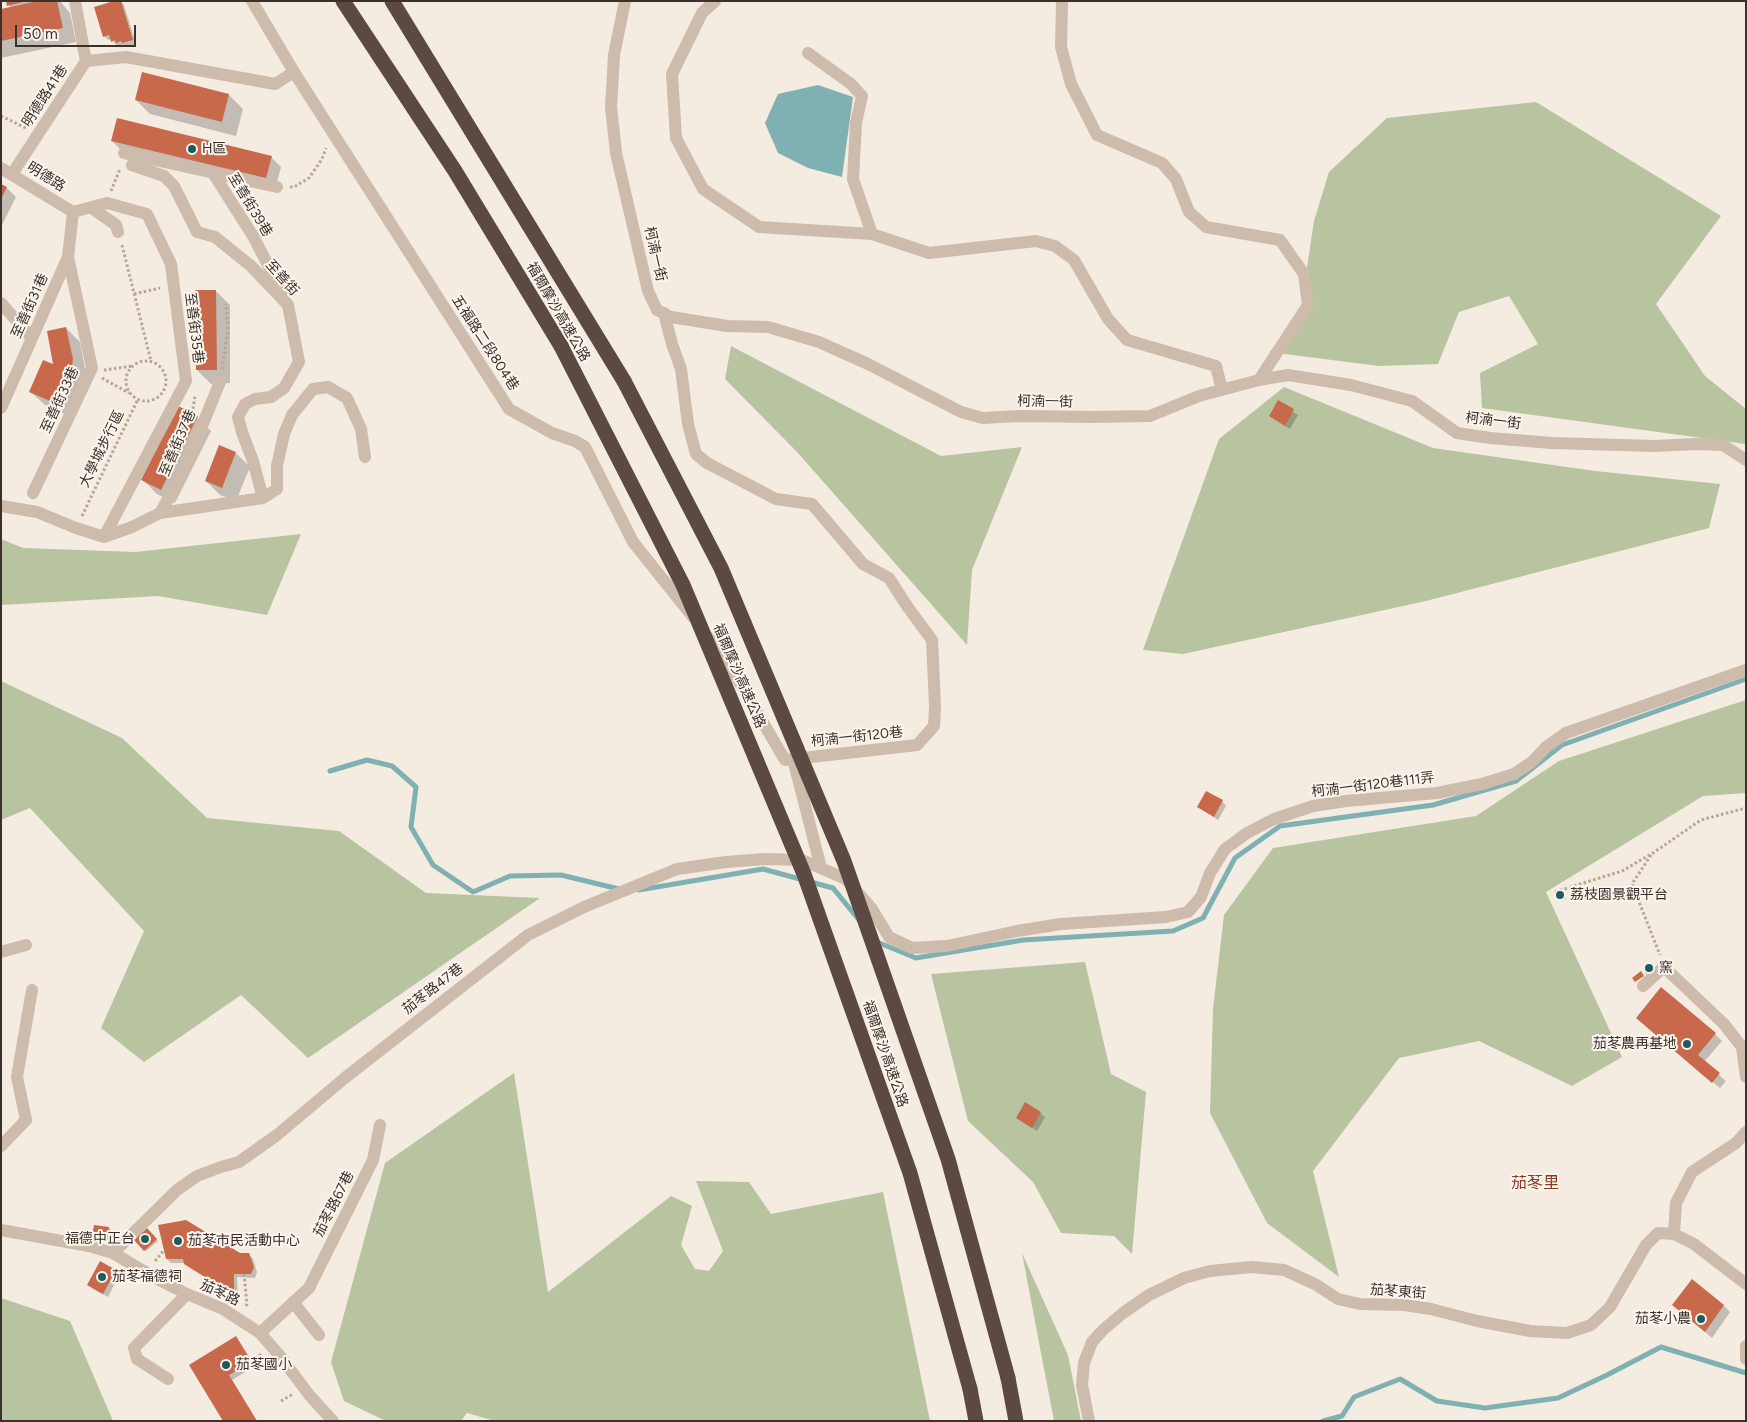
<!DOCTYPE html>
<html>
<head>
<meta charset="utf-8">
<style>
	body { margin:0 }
	#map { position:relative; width:1747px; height:1422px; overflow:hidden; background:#f4ebe1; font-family:Figtree,sans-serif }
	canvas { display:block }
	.frame { position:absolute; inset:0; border:2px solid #3b302b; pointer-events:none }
	.scale { position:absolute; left:15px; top:25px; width:121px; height:22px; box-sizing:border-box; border:2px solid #3b302b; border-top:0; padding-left:6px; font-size:15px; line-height:18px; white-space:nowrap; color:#3b302b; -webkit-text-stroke:4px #fbf5ee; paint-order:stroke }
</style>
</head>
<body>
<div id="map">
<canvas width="1747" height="1422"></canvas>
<div class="frame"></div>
<div class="scale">50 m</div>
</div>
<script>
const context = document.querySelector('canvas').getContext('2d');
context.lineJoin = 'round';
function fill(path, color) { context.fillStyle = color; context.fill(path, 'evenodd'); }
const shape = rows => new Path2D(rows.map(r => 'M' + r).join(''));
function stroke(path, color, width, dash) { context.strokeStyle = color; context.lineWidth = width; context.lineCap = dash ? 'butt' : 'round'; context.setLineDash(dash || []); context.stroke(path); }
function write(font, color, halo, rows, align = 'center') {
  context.font = font + ' Figtree,"Noto Sans TC",sans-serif'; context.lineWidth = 4; context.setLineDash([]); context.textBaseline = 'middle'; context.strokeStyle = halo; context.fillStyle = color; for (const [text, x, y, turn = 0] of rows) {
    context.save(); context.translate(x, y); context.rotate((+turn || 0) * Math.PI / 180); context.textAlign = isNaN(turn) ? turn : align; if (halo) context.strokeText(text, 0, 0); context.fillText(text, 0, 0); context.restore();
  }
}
fill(shape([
	[1536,102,1721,216,1656,304,1705,376,1746,409,1746,444,1482,408,1480,373,1538,344,1509,296,1459,312,1438,364,1379,366,1269,352,1298,328,1314,221,1329,172,1387,118],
	[731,346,941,456,1022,447,972,570,967,645,798,453,725,379],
	[1284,387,1433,448,1595,471,1720,484,1709,528,1426,601,1183,654,1143,650,1219,439],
	[301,534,267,615,158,596,1,605,1,539,23,548,135,552],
	[1,681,122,738,207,818,339,831,426,893,540,898,308,1058,241,995,144,1062,101,1028,144,931,30,808,1,820],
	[1746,700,1746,793,1703,796,1546,892,1622,1057,1572,1086,1479,1041,1399,1058,1313,1171,1339,1277,1267,1223,1210,1113,1213,1009,1224,915,1273,848,1476,816,1559,761],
	[1085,962,1111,1074,1146,1092,1132,1254,1114,1236,1061,1233,1033,1182,968,1121,931,974],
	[514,1073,548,1292,671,1196,692,1206,681,1245,695,1269,709,1271,723,1251,696,1181,749,1182,771,1214,883,1192,930,1421,495,1421,467,1413,461,1421,386,1421,344,1401,331,1362,385,1163],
	[1022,1253,1068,1355,1081,1421,1054,1421],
	[1,1298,70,1321,113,1421,1,1421]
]), '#b8c4a0');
fill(shape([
	[818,85,853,97,842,177,808,168,778,153,765,123,778,94]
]), '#7fb0b2');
fill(shape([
	[7,1,32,1,32,4,37,1,60,1,70,13,76,42,1,58,1,10,11,8],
	[120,1,124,5,136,44,127,47,125,45,116,45,111,39,108,40,104,36],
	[229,95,243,109,236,136,150,114,136,100],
	[112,141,271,157,281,167,276,186,121,150],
	[1,185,7,188,16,197,1,227],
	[216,291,230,305,230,383,211,384,197,370],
	[66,328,80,342,86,374,71,417,45,405,31,392,55,365],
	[1278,402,1298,415,1290,429,1270,416],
	[197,417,211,431,175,503,157,494,143,480],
	[220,447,236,453,250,467,236,501,220,495,206,481],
	[1222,801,1226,806,1218,820,1199,807],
	[1563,891,1566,899,1560,901,1558,899],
	[1644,1025,1715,1034,1722,1041,1704,1062,1726,1081,1720,1088],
	[1040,1113,1045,1117,1037,1131,1017,1118],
	[109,1228,111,1230,109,1241,95,1239,94,1237],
	[147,1229,158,1241,146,1251,135,1240],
	[249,1254,253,1259,257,1272,255,1278,237,1277,238,1294,233,1295,190,1268,184,1263,171,1263,167,1259],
	[115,1271,119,1275,108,1297,93,1289,89,1284],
	[1723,1305,1730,1312,1712,1338,1679,1309],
	[236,1338,255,1366,232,1380,257,1421,225,1421,191,1365]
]), '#0003');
stroke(shape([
	[330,771,367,760,392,766,416,787,411,827,433,865,473,892,510,876,561,875,619,889],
	[639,890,763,869,833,888,859,920],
	[877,942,916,958,1023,940,1173,931,1203,918,1235,858,1280,826,1433,805,1516,781,1562,745,1746,679],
	[1323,1421,1342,1416,1354,1397,1400,1379,1437,1401,1485,1408,1558,1398,1607,1375,1661,1347,1746,1373]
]), '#7fb0b2', 5);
fill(shape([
	[6,1,23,1,23,2,7,6],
	[38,1,57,1,63,28,1,41,1,9],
	[114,1,121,1,133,40,122,43,121,41,116,43,115,40,111,42,109,35,103,37,94,7],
	[142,72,229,94,222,122,135,100],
	[117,118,272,156,266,178,111,141],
	[1,184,7,187,1,199],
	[195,290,216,290,217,370,196,370],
	[66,327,73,359,71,372,57,404,29,392,43,360,53,364,47,331],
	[1278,400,1294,409,1285,426,1269,416],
	[178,406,198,416,161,490,141,480],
	[219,445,236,452,222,488,205,481],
	[1206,791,1223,800,1214,817,1197,807],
	[1563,890,1565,897,1557,900,1555,892],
	[1652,963,1655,967,1646,974,1643,969],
	[1641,971,1644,976,1635,982,1632,978],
	[1661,987,1716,1033,1698,1055,1720,1073,1712,1083,1636,1018],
	[1025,1102,1041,1112,1032,1128,1016,1118],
	[186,1220,240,1253,249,1253,254,1267,251,1274,234,1274,234,1290,228,1291,184,1264,183,1259,166,1259,158,1225],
	[94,1225,109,1227,108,1240,92,1237],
	[147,1228,157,1239,144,1251,134,1240],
	[100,1261,116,1270,103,1294,87,1285],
	[1692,1279,1724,1305,1705,1332,1672,1305],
	[236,1336,252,1362,229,1375,257,1421,223,1421,189,1365]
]), '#c8694b');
stroke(shape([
	[1,116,28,129],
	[290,187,294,187,309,178,322,159,326,148],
	[111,191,120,169],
	[122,245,151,361],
	[134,294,160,288],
	'126 381a20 20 0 1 1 40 0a20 20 0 1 1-40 0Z',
	[222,369,228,329,226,304],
	[104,370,133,366],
	[102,378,129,393],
	[193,409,195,396],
	[82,516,138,399],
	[1651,855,1632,884,1660,955],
	[1555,892,1622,871,1653,853,1701,820,1746,808],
	[155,1261,164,1250],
	[244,1274,247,1304,245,1308],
	[252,1362,261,1354],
	[281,1401,293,1394]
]), '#b9a596', 3, [2.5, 2.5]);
stroke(shape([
	[252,1,294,72,509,409,552,433,575,441,585,447,633,542,693,617],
	[625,1,614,55,611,107,616,153,648,291,657,310,671,317,727,326,768,327,819,342,868,364,961,412,983,418,1018,416,1092,417,1150,416,1199,396,1259,380,1288,375,1351,385,1412,401,1457,433,1490,438,1552,443,1655,446,1696,444,1723,445,1746,460],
	[715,1,702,13,672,74,676,138,703,189,759,227,872,234,929,253,1036,241,1055,246,1074,260,1108,319,1127,340,1216,366,1222,390],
	[1062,1,1061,47,1071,84,1097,135,1162,163,1176,179,1189,212,1206,227,1280,240,1304,274,1308,305,1259,380],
	[808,53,851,84,862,96,856,123,853,179,872,234],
	[86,61,126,57,275,84,294,72],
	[124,153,277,187],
	[132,165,164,176,174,186,197,232,215,237,251,266,288,305,299,362,284,388,271,397,255,399,245,404,238,417,242,432,253,461,263,498],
	[1,168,73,212],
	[213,173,253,236,282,292],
	[12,174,86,61,75,1],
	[92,208,116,225,118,232],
	[73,212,107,203,147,214,171,264,186,381,104,537],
	[1,303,32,338],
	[664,313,672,344,681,369,688,424,696,454,707,463,776,499,812,504,863,564,889,578,907,606,932,640,935,706,934,726,917,745,785,760,727,661,708,637],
	[1,408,68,257,73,212],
	[33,493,92,368,68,257],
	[1,506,37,512,76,528,104,537,132,527,160,513,263,498,277,489,277,466,284,434,292,415,313,389,328,387,347,398,361,429,365,457],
	[160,513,182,475,220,382],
	[793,759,821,868],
	[1,952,26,945],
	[1643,986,1664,967,1724,1024,1742,1047,1746,1077],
	[1,1146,26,1120,17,1077,32,990],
	[1,1230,89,1246,113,1253,157,1279,187,1294,223,1309,260,1333,280,1356,310,1396,333,1421],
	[1674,1234,1676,1203,1692,1172,1736,1143,1746,1132],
	[113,1253,177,1190,197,1176,221,1167,239,1162,277,1135,346,1077,528,935,584,907,677,869,726,862,765,859,802,860,846,879,872,909,889,937,912,948,947,946,1017,931,1061,924,1166,917,1188,912,1201,897,1210,873,1225,849,1247,833,1274,819,1313,806,1346,801,1437,793,1482,784,1514,774,1532,762,1546,747,1566,733,1746,670],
	[293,1302,319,1335],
	[260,1333,309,1288,373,1160,380,1125],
	[1746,1346,1746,1359],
	[168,1379,137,1359,134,1348,187,1294],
	[1089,1421,1082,1385,1084,1363,1092,1342,1104,1329,1123,1313,1149,1295,1184,1278,1210,1271,1252,1267,1284,1270,1315,1284,1338,1299,1360,1304,1404,1305,1431,1309,1477,1321,1530,1331,1567,1333,1591,1325,1610,1307,1646,1245,1658,1233,1674,1234,1694,1244,1746,1284]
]), '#cdbbac', 12);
stroke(shape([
	[343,1,455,171,561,346],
	[392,1,624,381],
	[1008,1378,1016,1421],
	[970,1389,976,1421]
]), '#5c4a42', 15);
stroke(shape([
	[561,346,683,585,804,874,910,1173,970,1389],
	[624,381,721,568,844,861,948,1159,1008,1378]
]), '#5c4a42', 15);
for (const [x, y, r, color] of [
	[192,149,5,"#1f5a5e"],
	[1560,895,5,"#1f5a5e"],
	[1649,968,5,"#1f5a5e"],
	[1687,1044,5,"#1f5a5e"],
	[145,1239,5,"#1f5a5e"],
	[178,1241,5,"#1f5a5e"],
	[102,1277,5,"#1f5a5e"],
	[1701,1319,5,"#1f5a5e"],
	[226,1365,5,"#1f5a5e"]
]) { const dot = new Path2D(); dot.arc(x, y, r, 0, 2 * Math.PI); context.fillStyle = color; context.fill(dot); stroke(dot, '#fbf5ee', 2); }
write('14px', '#3b302b', '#fbf5ee', [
	["明德路41巷",45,96,-57],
	["明德路",46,177,32],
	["至善街39巷",250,205,59],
	["柯湳一街",655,254,77],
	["至善街",282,278,48],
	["至善街31巷",30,306,-66],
	["福爾摩沙高速公路",558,312,60],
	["至善街35巷",194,328,83],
	["五福路二段804巷",485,343,57],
	["至善街33巷",60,400,-65],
	["柯湳一街",1045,402,1],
	["柯湳一街",1493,421,7],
	["至善街37巷",178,443,-67],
	["大學城步行區",102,449,-64],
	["福爾摩沙高速公路",739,676,67],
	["柯湳一街120巷",857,737,-6],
	["柯湳一街120巷111弄",1373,785,-7],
	["茄苳路47巷",433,989,-38],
	["福爾摩沙高速公路",885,1054,71],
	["茄苳路67巷",334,1204,-63],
	["茄苳東街",1398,1292,4],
	["茄苳路",220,1293,25]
]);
write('14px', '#3b302b', '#fbf5ee', [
	["H區",202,149],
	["荔枝園景觀平台",1570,895],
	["窯",1659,968],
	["茄苳農再基地",1677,1044,"right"],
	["福德中正台",135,1239,"right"],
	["茄苳市民活動中心",188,1241],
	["茄苳福德祠",112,1277],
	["茄苳小農",1691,1319,"right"],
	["茄苳國小",236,1365]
], 'left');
write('16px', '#8c3b22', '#fbf5ee', [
	["茄苳里",1535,1183]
]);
</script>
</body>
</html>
